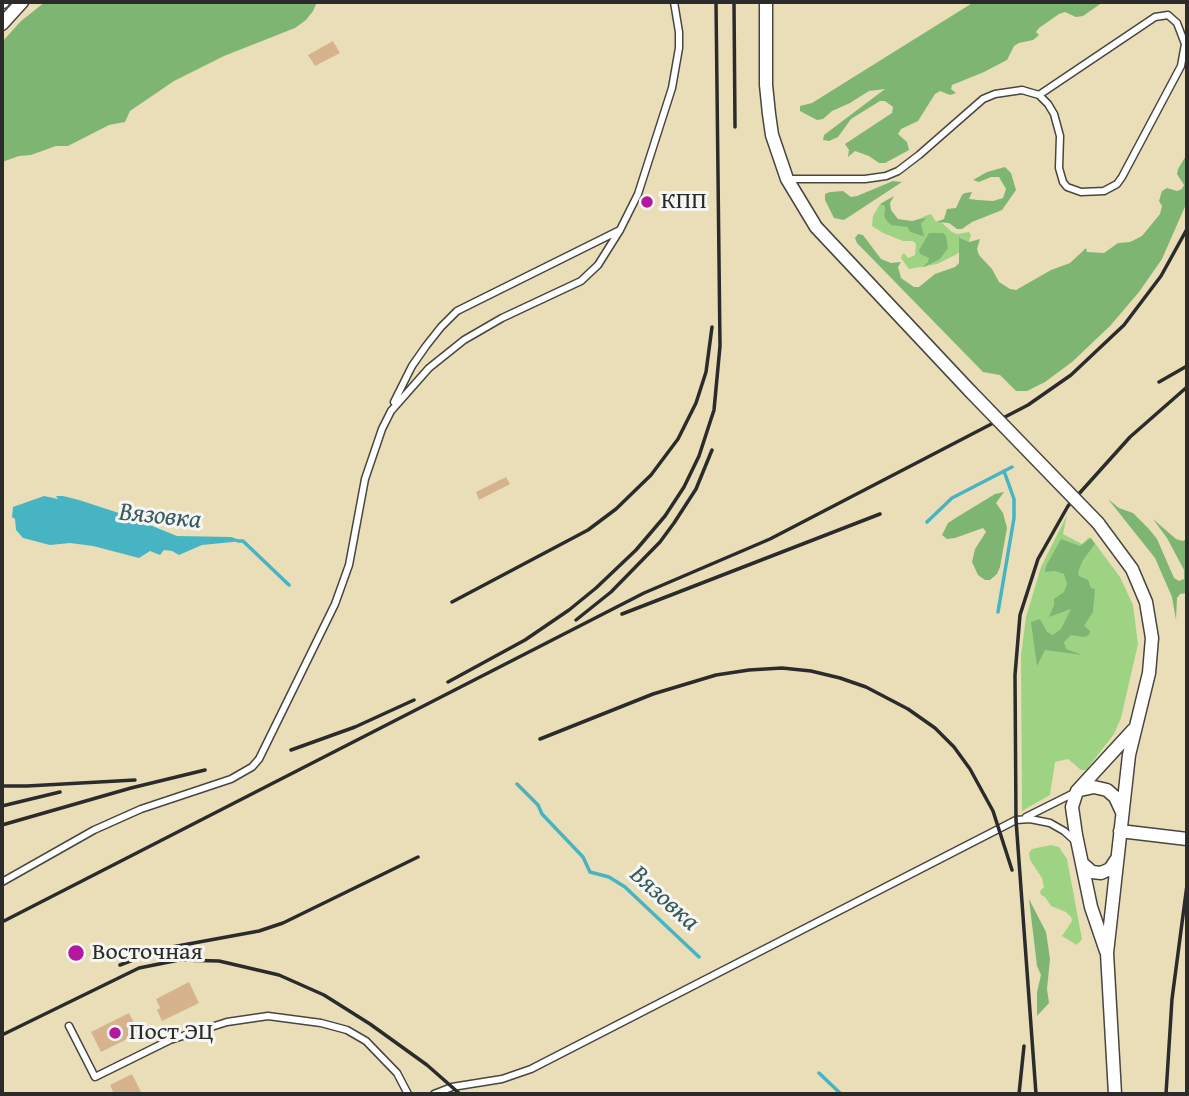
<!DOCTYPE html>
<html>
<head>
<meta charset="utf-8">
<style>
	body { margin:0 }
	#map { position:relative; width:1189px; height:1096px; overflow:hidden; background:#eadeb9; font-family:"Gentium Book Plus",serif }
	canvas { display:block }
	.frame { position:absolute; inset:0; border:4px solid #2b2b2b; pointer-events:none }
</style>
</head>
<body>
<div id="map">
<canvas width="1189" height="1096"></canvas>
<div class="frame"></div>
</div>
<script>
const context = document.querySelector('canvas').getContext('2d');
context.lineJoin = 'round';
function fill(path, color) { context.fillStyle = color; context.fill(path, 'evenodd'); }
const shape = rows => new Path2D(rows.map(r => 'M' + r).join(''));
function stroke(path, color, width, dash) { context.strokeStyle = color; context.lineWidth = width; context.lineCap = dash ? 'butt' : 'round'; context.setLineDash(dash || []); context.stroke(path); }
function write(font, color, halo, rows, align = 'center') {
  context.font = font + ' "Gentium Book Plus",serif'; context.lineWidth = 6; context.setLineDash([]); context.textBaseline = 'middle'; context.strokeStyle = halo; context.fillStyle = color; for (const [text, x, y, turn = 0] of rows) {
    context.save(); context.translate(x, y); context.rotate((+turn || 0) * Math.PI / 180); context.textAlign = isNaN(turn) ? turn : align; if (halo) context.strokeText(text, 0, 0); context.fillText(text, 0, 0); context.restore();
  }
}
fill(shape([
	[880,204,885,205,884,216,907,227,910,232,923,237,921,224,926,217,919,218,931,214,936,222,941,222,952,232,957,234,969,232,971,235,969,242,960,237,960,251,957,254,937,264,909,269,901,258,902,255,904,253,908,258,915,255,916,244,913,241,903,241,883,233,872,226,873,216],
	[1067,515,1063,534,1082,544,1088,538,1091,538,1120,577,1133,605,1138,644,1121,718,1114,734,1086,770,1081,770,1068,759,1055,762,1050,795,1022,811,1021,655,1026,617,1041,567],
	[1051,845,1059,847,1067,859,1082,939,1077,945,1062,936,1072,921,1071,917,1066,912,1051,906,1045,897,1041,895,1040,891,1044,887,1042,878,1030,860,1029,853,1032,849]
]), '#9fd384');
fill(shape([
	[45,2,317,2,313,11,306,20,295,28,224,56,174,81,130,111,125,122,109,125,68,146,56,146,31,155,19,156,2,162,2,42,21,21],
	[974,2,1103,2,1083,16,1076,17,1065,12,1059,14,1039,28,1036,32,1039,35,1033,40,1019,43,1014,46,1007,60,984,72,952,85,951,89,956,93,950,95,940,91,935,94,918,121,901,129,898,134,907,142,909,150,885,163,879,163,869,156,855,151,848,157,849,150,845,144,892,113,893,107,885,101,880,101,851,119,838,137,829,141,823,140,824,135,885,89,869,91,850,103,832,111,823,119,817,120,800,111,800,106,812,103],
	[1187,154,1187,202,1162,259,1139,292,1110,326,1072,362,1045,382,1027,391,1016,391,1000,375,983,372,857,243,855,238,858,234,863,235,881,259,891,263,901,262,898,267,901,278,914,287,919,287,935,274,955,267,959,263,959,237,969,242,980,239,977,249,979,255,992,269,999,282,1010,289,1016,290,1051,270,1070,263,1086,248,1087,252,1104,253,1118,243,1130,242,1142,236,1160,214,1162,206,1159,201,1162,191,1167,188,1177,191,1182,189,1184,185,1177,174,1178,169],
	[1005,167,1011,173,1016,190,1002,210,972,222,962,229,957,229,949,223,936,222,944,219,947,209,956,208,962,195,965,193,972,192,969,199,978,200,993,201,1003,198,1006,189,999,177,991,177,979,182,973,180,987,172],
	[893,181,902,182,844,220,834,218,825,200,825,194,830,192,843,191,851,197,857,196],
	[894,196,890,203,891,210,898,219,912,221,927,217,921,224,924,237,910,232,907,227,891,225,887,221,884,216,885,206,880,204],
	[929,233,943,233,946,236,948,248,940,259,922,268,928,262,929,258,920,254,919,250],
	[1004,492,996,503,1003,513,1007,528,1000,567,997,574,990,580,985,580,978,575,972,562,975,549,986,532,983,528,955,538,947,539,942,535,948,523,954,519,995,494],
	[1108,499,1119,508,1133,513,1149,529,1157,539,1174,578,1179,581,1184,579,1184,570,1167,538,1153,519,1176,539,1183,541,1187,539,1187,593,1180,594,1177,598,1176,620,1172,597,1155,558],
	[1091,538,1095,544,1083,560,1078,572,1079,576,1088,580,1091,588,1095,589,1093,612,1084,626,1090,631,1089,635,1084,637,1071,635,1064,642,1066,649,1082,655,1045,650,1037,666,1031,622,1040,619,1047,632,1053,635,1061,629,1071,609,1049,617,1054,605,1054,599,1064,592,1067,584,1064,574,1055,571,1045,572,1046,566,1061,539,1080,546],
	[1029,899,1046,932,1050,959,1047,989,1049,1003,1037,1016,1037,992,1041,975,1037,966]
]), '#7fb572');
fill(shape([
	[44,496,58,499,56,496,63,496,79,500,125,515,177,536,231,537,243,541,202,545,179,555,172,551,164,550,160,555,150,551,139,558,93,546,70,543,50,545,23,538,16,530,15,519,12,517,13,507]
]), '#47b4c3');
stroke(shape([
	[927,522,952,498,1012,467],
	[238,541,243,541,289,585],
	[998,612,1014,518,1014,499,1004,471],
	[517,784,538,805,542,814,583,857,590,872,609,877,625,887,699,957],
	[819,1073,841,1094]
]), '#47b4c3', 3.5);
fill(shape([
	[333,41,340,53,315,66,308,55],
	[506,477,510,484,479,500,476,492],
	[189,982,199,1003,162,1021,157,1010,160,1008,156,999],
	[129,1013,139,1033,101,1052,91,1032],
	[132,1074,142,1094,114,1094,110,1085]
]), '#d7b38d');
const lane = shape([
	[789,179,865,179,886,176,898,171,919,155,983,99,995,94,1022,90,1039,95,1048,104,1054,114,1060,136,1059,168,1063,182,1067,187,1081,192,1104,191,1117,184,1122,177,1181,66,1185,44,1177,23,1168,15,1155,17,1039,95],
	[394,402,412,366,426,346,441,327,457,311,620,230],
	[1026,817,1076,792],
	[2,882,94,830,141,809,231,779,252,767,259,759,335,604,349,565,365,479,382,429,391,411,429,368,464,340,502,318,581,281,598,265,620,230,638,194,672,88,679,48,679,32,674,2],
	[69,1026,95,1077,170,1040,227,1022,268,1016,321,1023,347,1030,366,1041,397,1073,408,1094],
	[434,1094,452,1087,502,1079,531,1069,1016,820,1030,819,1050,823,1064,831,1075,841]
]);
const street = shape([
	[2,2,3,2],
	[766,2,766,85,769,114,772,135,787,179,816,227,970,391],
	[2,24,22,2],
	[1098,523,1132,569,1146,602,1152,638,1149,673,1129,755,1107,953,1115,1094],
	[1080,790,1094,787,1107,790,1115,797,1122,812],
	[1120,831,1187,839],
	[1084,865,1092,872,1101,873,1110,869,1116,860],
	[1106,951,1091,907,1076,835,1072,807,1077,791,1133,730]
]);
stroke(lane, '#484640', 9);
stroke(street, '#484640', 15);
stroke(lane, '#fff', 6);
stroke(street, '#fff', 12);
stroke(shape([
	[734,2,735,127],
	[1159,382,1187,366],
	[452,602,588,530,616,509,651,475,678,439,696,403,706,372,712,327],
	[622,614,880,514],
	[576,620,611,592,660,542,674,523,696,489,712,450],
	[448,682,525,640,569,610,596,588,636,550,665,516,684,487,699,456,714,410,720,346,716,2],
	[540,739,653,694,716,675,749,670,782,668,811,671,840,678,866,687,908,709,935,728,954,747,970,769,993,811,1012,870],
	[291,750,355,727,414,700],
	[2,786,27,786,135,780],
	[2,806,60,792],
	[2,825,131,788,205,770],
	[2,922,644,593,770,539,1028,405,1071,375,1124,325,1161,276,1187,229],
	[120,965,161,949,259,931,283,923,418,857],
	[2,1035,139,968,179,960,219,961,279,975,324,995,370,1024,427,1065,460,1094],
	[1019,1094,1024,1046],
	[1036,1094,1016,820,1015,675,1020,615,1038,559,1068,506,1130,437,1187,387],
	[1166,1094,1172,999,1187,885]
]), '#2b2b2b', 3.5);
const streetBridge = shape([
	[970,391,1098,523]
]);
stroke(streetBridge, '#484640', 15, []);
stroke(streetBridge, '#fff', 12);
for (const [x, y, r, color] of [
	[647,202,7,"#b5179e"],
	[76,953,9,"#b5179e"],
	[115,1033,7,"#b5179e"]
]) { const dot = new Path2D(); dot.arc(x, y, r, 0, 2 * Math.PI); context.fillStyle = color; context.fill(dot); stroke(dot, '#f6f6f2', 2.5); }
write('24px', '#2b2b2b', '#f6f6f2', [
	["КПП",661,202],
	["Восточная",92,953],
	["Пост ЭЦ",129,1033]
], 'left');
write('italic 26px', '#355b60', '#f6f6f2', [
	["Вязовка",160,517,6],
	["Вязовка",664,899,42]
]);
</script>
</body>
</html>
